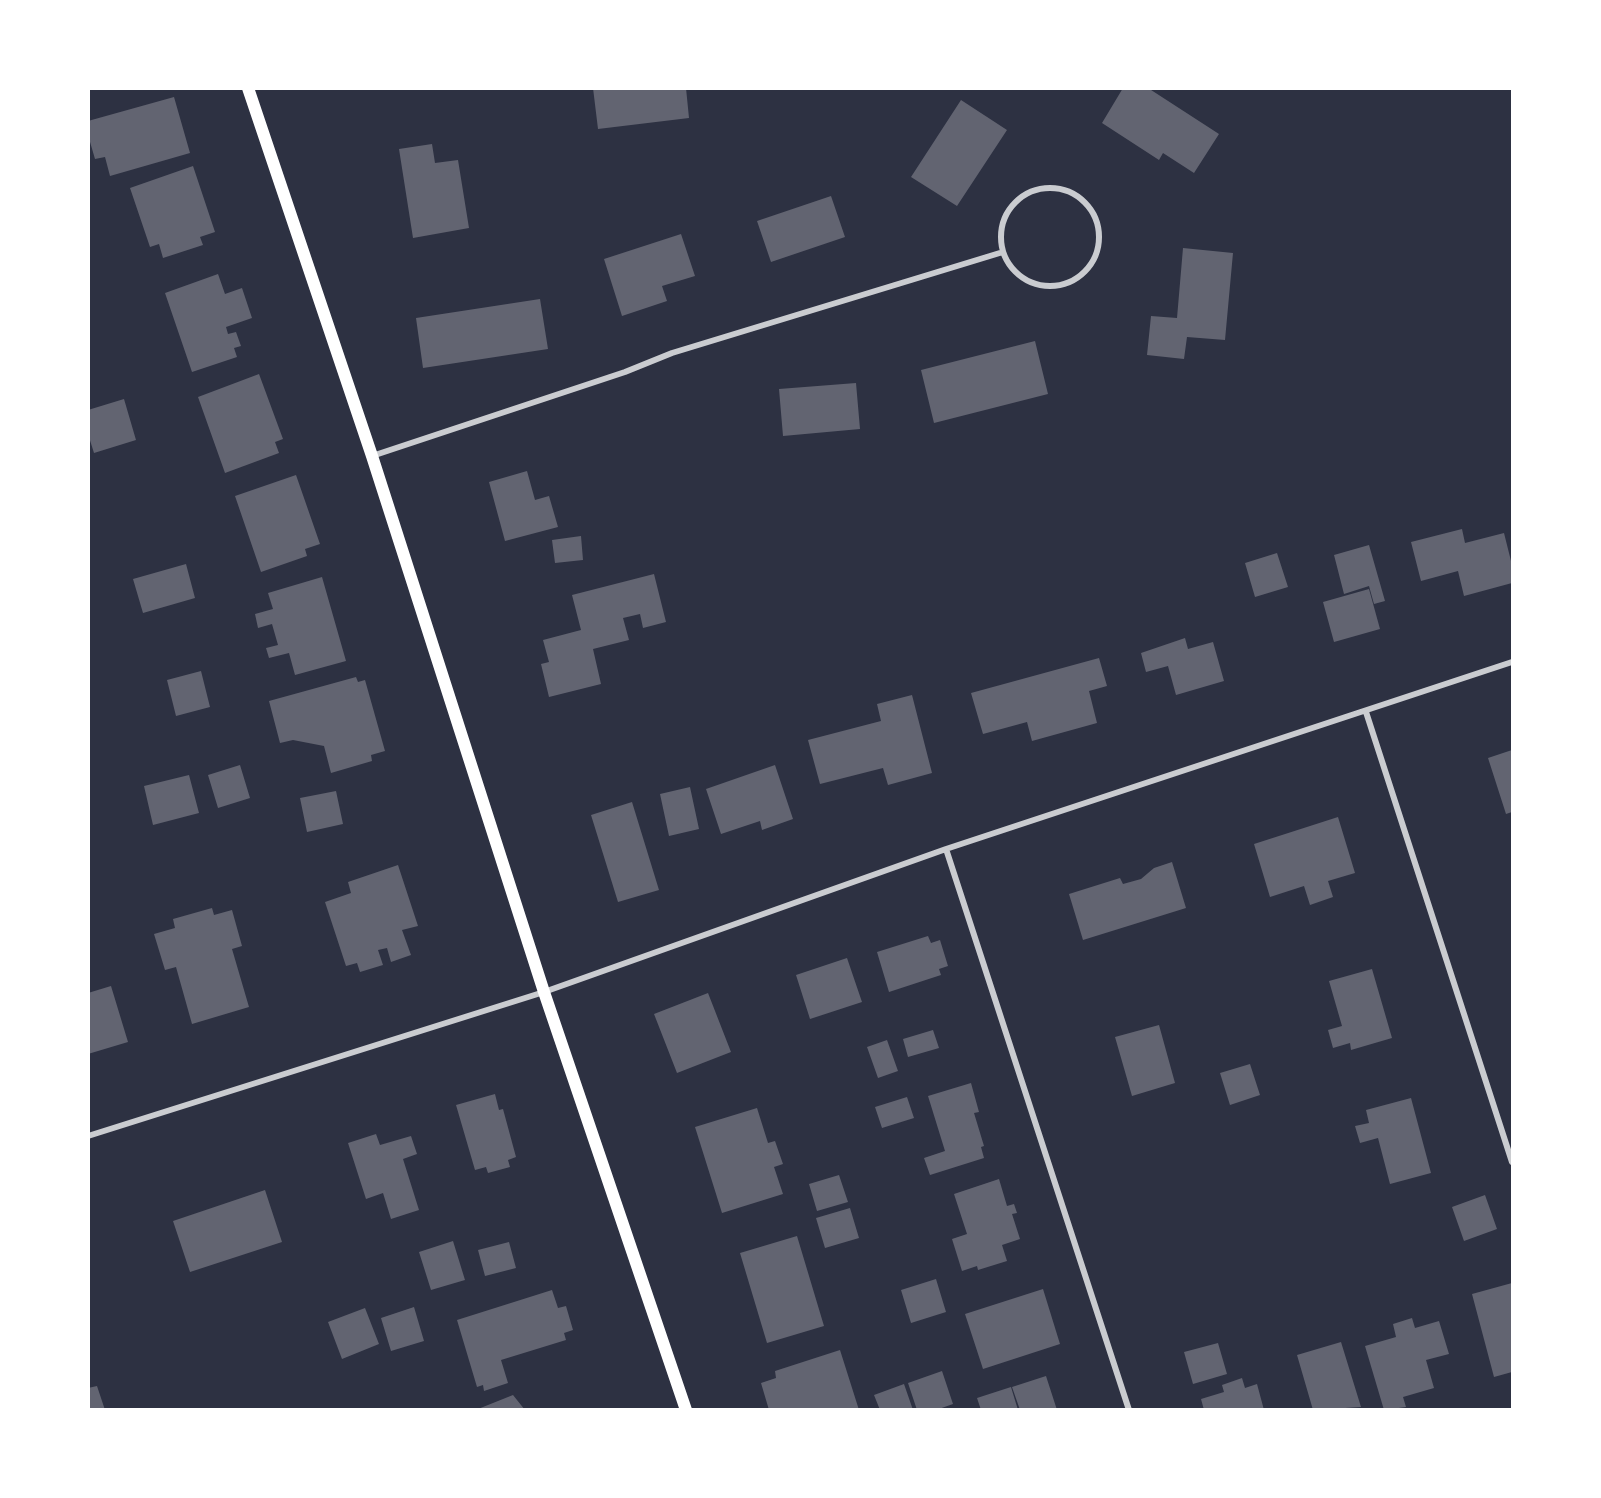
<!DOCTYPE html>
<html>
<head>
<meta charset="utf-8">
<style>
	body { margin:0 }
	#map { position:relative; width:1601px; height:1498px; overflow:hidden; background:#2d3142; font-family:"Libre Baskerville",serif }
	canvas { display:block }
	.frame { position:absolute; inset:0; border:90px solid #fff; pointer-events:none }
</style>
</head>
<body>
<div id="map">
<canvas width="1601" height="1498"></canvas>
<div class="frame"></div>
</div>
<script>
const context = document.querySelector('canvas').getContext('2d');
context.lineJoin = 'round';
function fill(path, color) { context.fillStyle = color; context.fill(path, 'evenodd'); }
const shape = rows => new Path2D(rows.map(r => 'M' + r).join(''));
function stroke(path, color, width, dash) { context.strokeStyle = color; context.lineWidth = width; context.lineCap = dash ? 'butt' : 'round'; context.setLineDash(dash || []); context.stroke(path); }
fill(shape([
	[593,88,686,88,689,118,598,129],
	[1123,88,1148,88,1219,134,1194,173,1163,153,1159,160,1102,123],
	[174,97,190,153,110,176,105,157,95,159,88,135,88,121],
	[961,100,1007,130,957,206,911,177],
	[432,144,435,163,458,160,469,228,413,238,399,149],
	[193,166,215,232,200,237,203,245,163,258,159,244,150,247,130,188],
	[831,196,845,237,771,262,757,221],
	[681,234,695,276,662,286,667,301,622,316,604,259],
	[1183,248,1233,253,1225,340,1187,337,1184,359,1147,355,1151,316,1177,318],
	[218,274,225,294,242,288,252,318,226,327,228,334,236,332,241,346,234,348,237,357,192,372,165,293],
	[540,299,548,349,423,368,416,318],
	[1035,341,1048,394,934,423,921,370],
	[259,374,283,439,275,442,279,453,225,473,198,397],
	[856,383,860,429,783,436,779,389],
	[124,399,136,440,94,453,88,434,88,410],
	[527,471,535,500,549,496,558,527,505,541,489,482],
	[296,475,320,544,305,549,307,556,261,572,235,496],
	[1462,529,1465,543,1504,533,1512,565,1512,583,1464,596,1458,571,1421,581,1411,542],
	[581,536,583,560,555,563,552,540],
	[1369,545,1385,601,1374,604,1369,586,1344,594,1334,555],
	[1277,553,1288,587,1255,597,1245,563],
	[186,564,195,598,143,613,133,579],
	[654,574,666,622,643,628,640,614,623,618,629,640,593,649,601,684,549,697,541,664,549,662,543,640,581,630,572,595],
	[322,577,346,661,295,675,289,653,269,658,266,648,278,645,272,624,258,628,255,614,273,609,268,593],
	[1369,589,1380,629,1334,642,1323,602],
	[1185,638,1188,649,1213,642,1224,681,1176,695,1168,666,1146,672,1141,653],
	[1099,658,1107,686,1089,691,1097,723,1032,741,1027,722,983,734,971,693],
	[201,671,210,707,176,716,167,680],
	[356,677,358,682,365,680,385,751,371,755,372,761,331,773,324,746,293,740,280,743,269,701],
	[912,695,932,773,888,785,883,768,820,784,808,740,881,721,877,704],
	[1512,750,1512,812,1506,814,1488,758],
	[240,765,250,798,218,808,208,775],
	[775,765,793,819,762,830,760,821,721,834,706,789],
	[189,775,199,813,153,825,144,786],
	[690,787,699,829,669,836,660,794],
	[336,791,343,824,307,832,300,798],
	[632,802,659,890,618,902,591,815],
	[1338,817,1355,873,1328,881,1333,897,1310,905,1304,886,1270,897,1254,844],
	[1172,862,1186,908,1083,940,1069,894,1120,878,1123,884,1141,879,1154,868],
	[398,865,418,926,402,930,411,955,391,962,387,948,378,950,383,965,360,972,357,963,346,966,325,902,351,893,348,882],
	[212,908,214,915,232,910,242,946,232,949,249,1007,192,1024,176,967,165,970,154,934,175,928,173,919],
	[928,936,931,943,940,940,948,966,939,969,941,975,889,992,877,952],
	[847,958,862,1002,810,1019,796,975],
	[1372,969,1392,1038,1351,1050,1350,1043,1333,1048,1328,1030,1342,1026,1329,981],
	[111,986,128,1042,88,1054,88,993],
	[708,993,731,1052,677,1073,654,1014],
	[1159,1025,1175,1083,1132,1096,1115,1037],
	[933,1030,939,1048,908,1057,903,1039],
	[887,1040,898,1071,878,1078,867,1047],
	[1250,1064,1260,1095,1230,1105,1220,1073],
	[971,1083,979,1112,974,1113,984,1146,981,1147,984,1158,930,1175,924,1158,945,1151,928,1096],
	[495,1094,499,1110,503,1109,516,1157,508,1160,510,1167,488,1173,486,1167,475,1170,456,1105],
	[907,1097,914,1118,882,1128,875,1107],
	[1411,1098,1431,1173,1390,1184,1378,1138,1360,1143,1355,1126,1369,1123,1366,1110],
	[757,1108,768,1143,775,1141,783,1164,774,1167,783,1194,722,1213,695,1127],
	[376,1134,380,1145,411,1136,417,1154,403,1159,419,1210,391,1219,383,1193,366,1199,348,1143],
	[839,1175,848,1202,817,1211,809,1184],
	[999,1179,1007,1206,1014,1204,1017,1213,1012,1214,1020,1239,1002,1245,1007,1261,978,1270,977,1266,962,1271,952,1239,967,1234,954,1194],
	[265,1190,282,1242,190,1272,173,1221],
	[1485,1195,1497,1229,1464,1241,1452,1207],
	[850,1208,859,1238,825,1248,816,1218],
	[797,1236,824,1326,767,1343,740,1253],
	[453,1241,465,1280,431,1290,419,1252],
	[509,1242,516,1268,485,1276,478,1250],
	[936,1279,946,1312,911,1323,901,1290],
	[1512,1283,1512,1372,1494,1377,1472,1294],
	[1043,1289,1060,1344,983,1369,965,1314],
	[552,1290,558,1308,566,1306,573,1330,564,1333,566,1340,501,1360,508,1383,484,1391,483,1385,477,1387,457,1320],
	[414,1307,424,1341,391,1351,381,1318],
	[365,1308,379,1344,342,1359,328,1322],
	[1412,1318,1415,1328,1439,1321,1449,1354,1426,1360,1434,1388,1403,1397,1406,1407,1384,1410,1365,1346,1396,1337,1393,1324],
	[1341,1342,1361,1407,1313,1410,1297,1355],
	[1218,1343,1227,1374,1193,1384,1184,1352],
	[840,1350,859,1410,769,1410,761,1383,776,1378,775,1371],
	[942,1371,953,1404,936,1410,917,1410,908,1383],
	[1046,1376,1057,1410,1020,1410,1012,1387],
	[1242,1378,1245,1388,1257,1384,1264,1410,1204,1410,1201,1399,1224,1392,1222,1385],
	[904,1384,913,1410,880,1410,874,1395],
	[97,1386,105,1410,88,1410,88,1388],
	[1011,1387,1018,1410,981,1410,977,1398],
	[513,1395,525,1410,478,1410,478,1409]
]), '#626471');
stroke(shape([
	'1001 237a49 49 0 1 1 98 0a49 49 0 1 1-98 0Z',
	[372,456,625,372,672,353,1003,252],
	[1366,712,1512,1162],
	[946,849,1129,1410],
	[88,1136,544,992,946,849,1512,662]
]), '#caccd0', 6);
stroke(shape([
	[248,88,372,456,544,992,686,1410]
]), '#fff', 12);
</script>
</body>
</html>
